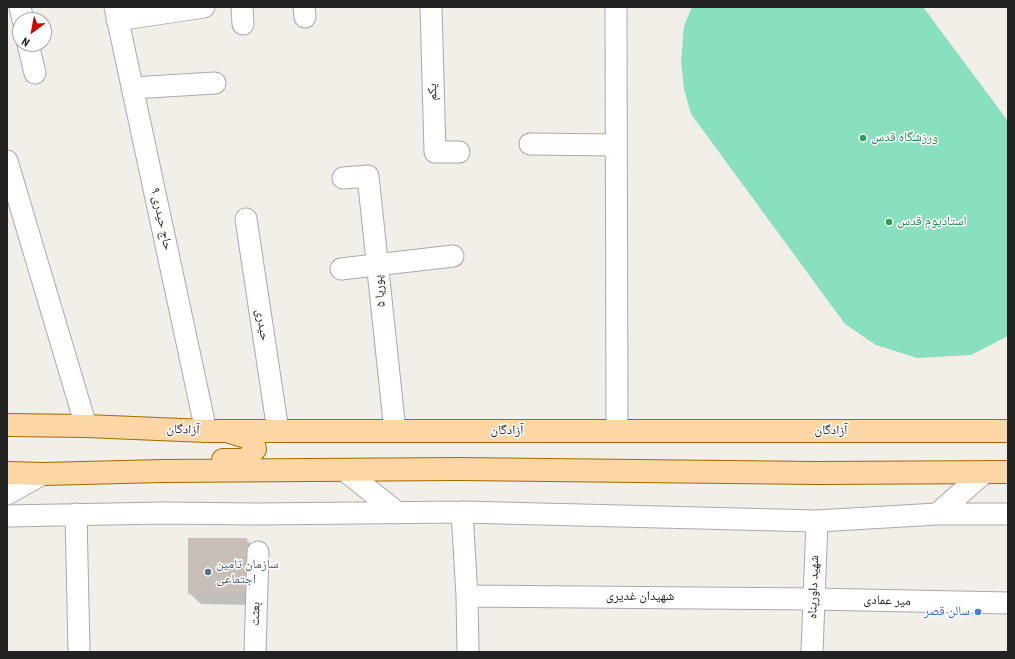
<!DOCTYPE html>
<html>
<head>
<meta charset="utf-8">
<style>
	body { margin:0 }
	#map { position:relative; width:1015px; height:659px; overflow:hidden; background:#f2efe9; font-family:"Roboto Condensed",sans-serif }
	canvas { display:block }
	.frame { position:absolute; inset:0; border:8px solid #222; pointer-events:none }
	.north { position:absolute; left:12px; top:12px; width:40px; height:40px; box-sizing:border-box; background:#fff; border:1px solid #a7a7a7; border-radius:50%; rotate:212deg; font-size:11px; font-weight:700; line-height:16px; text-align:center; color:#222 }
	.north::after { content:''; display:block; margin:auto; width:14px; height:18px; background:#d40000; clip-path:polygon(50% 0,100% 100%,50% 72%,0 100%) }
</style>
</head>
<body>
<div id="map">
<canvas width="1015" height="659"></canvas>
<div class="frame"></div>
<div class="north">N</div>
</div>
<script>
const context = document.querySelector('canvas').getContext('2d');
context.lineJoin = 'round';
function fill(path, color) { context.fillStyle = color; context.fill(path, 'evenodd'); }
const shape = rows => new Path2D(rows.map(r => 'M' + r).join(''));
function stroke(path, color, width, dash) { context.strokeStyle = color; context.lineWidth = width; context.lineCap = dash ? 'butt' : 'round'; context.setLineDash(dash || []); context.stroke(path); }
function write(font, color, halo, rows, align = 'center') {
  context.font = font + ' "Roboto Condensed","Noto Naskh Arabic",sans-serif'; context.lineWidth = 3; context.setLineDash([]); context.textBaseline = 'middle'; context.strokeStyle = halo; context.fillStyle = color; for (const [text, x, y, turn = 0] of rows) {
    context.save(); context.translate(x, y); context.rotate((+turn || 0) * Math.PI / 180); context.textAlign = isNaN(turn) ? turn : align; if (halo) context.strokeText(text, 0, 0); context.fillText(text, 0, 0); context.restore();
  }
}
fill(shape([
	[692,7,923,7,1008,121,1008,336,971,355,917,358,876,345,845,324,691,114,684,89,681,61,684,26]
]), '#88e0be');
fill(shape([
	[246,539,257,550,258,605,201,604,189,593]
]), '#0003');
fill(shape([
	[188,538,247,538,247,594,188,594]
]), '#c7bfb8');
const minor = shape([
	[20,7,23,20],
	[115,7,206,431],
	[242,7,243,24],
	[304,7,305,17],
	[431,7,435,152,459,152],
	[616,7,617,431],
	[117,20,204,7],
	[28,44,35,73],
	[132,88,215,83],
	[530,144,616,145],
	[7,161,86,426],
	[343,178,368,176,395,431],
	[246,219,278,431],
	[341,269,453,256],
	[344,470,398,513],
	[7,494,43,474],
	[462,512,467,596,468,652],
	[76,514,79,652],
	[937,514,985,472],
	[7,516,163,513,256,514,462,512,817,521,937,514,1008,514],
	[467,596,814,599,1008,603],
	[255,652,258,552],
	[812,652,817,521]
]);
const major = shape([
	[7,425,86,426,206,431,1008,431],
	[223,460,242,460,249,457,255,449,253,441,246,437,230,432],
	[7,473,43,474,162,471,459,469,817,473,1008,472]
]);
stroke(minor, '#a9a9a9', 23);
stroke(major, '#a06b00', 24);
stroke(minor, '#fff', 21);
stroke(major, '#fcd6a4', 22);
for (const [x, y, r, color] of [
	[863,138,4,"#2e9e5b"],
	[889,222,4,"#2e9e5b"],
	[208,572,4,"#5c6f8a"],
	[978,612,4,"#3f7fe0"]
]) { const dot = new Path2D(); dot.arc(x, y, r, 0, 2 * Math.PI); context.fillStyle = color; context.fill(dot); stroke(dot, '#fff', 1.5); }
write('13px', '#222', '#fff', [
	["یکم",433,92,-91],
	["حاج حیدری ۹",161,219,78],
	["پوریا ۵",380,291,-96],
	["حیدری",262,325,81],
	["آزادگان",183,430,2],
	["آزادگان",507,431],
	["آزادگان",831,431],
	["شهید داورپناه",814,587,-88],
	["شهیدان غدیری",640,597],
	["میر عمادی",887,601,2],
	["بعثت",256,614,-88]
]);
write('13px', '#27864d', '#fff', [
	["ورزشگاه قدس",871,138],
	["استادیوم قدس",897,222]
], 'left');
write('13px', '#4e5e75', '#fff', [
	["سازمان تامین",216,565],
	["اجتماعی",216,580]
], 'left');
write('13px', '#366cbe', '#fff', [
	["سالن قصر",970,612]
], 'right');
</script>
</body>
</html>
